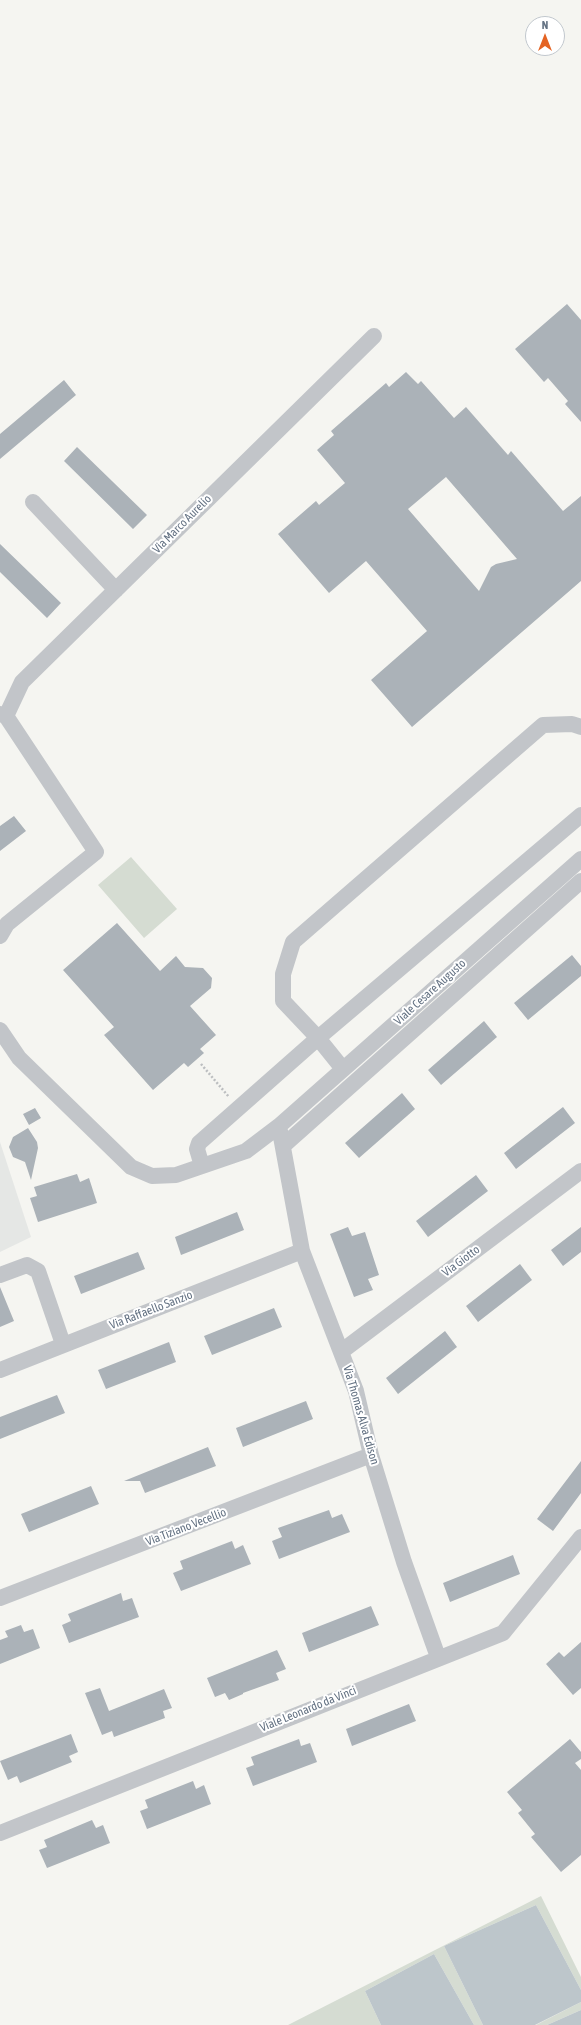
<!DOCTYPE html>
<html>
<head>
<meta charset="utf-8">
<style>
	body { margin:0 }
	#map { position:relative; width:581px; height:2025px; overflow:hidden; background:#f5f5f1; font-family:"Asap Condensed",sans-serif }
	canvas { display:block }
	.north { position:absolute; left:525px; top:16px; width:40px; height:40px; box-sizing:border-box; background:#fff; border:1px solid #c1c7cd; border-radius:50%; rotate:0deg; font-size:11px; font-weight:700; line-height:16px; text-align:center; color:#647283 }
	.north::after { content:''; display:block; margin:auto; width:14px; height:18px; background:#e46323; clip-path:polygon(50% 0,100% 100%,50% 72%,0 100%) }
</style>
</head>
<body>
<div id="map">
<canvas width="581" height="2025"></canvas>
<div class="north">N</div>
</div>
<script>
const context = document.querySelector('canvas').getContext('2d');
context.lineJoin = 'round';
function fill(path, color) { context.fillStyle = color; context.fill(path, 'evenodd'); }
const shape = rows => new Path2D(rows.map(r => 'M' + r).join(''));
function stroke(path, color, width, dash) { context.strokeStyle = color; context.lineWidth = width; context.lineCap = dash ? 'butt' : 'round'; context.setLineDash(dash || []); context.stroke(path); }
function write(font, color, halo, rows, align = 'center') {
  context.font = font + ' "Asap Condensed",sans-serif'; context.lineWidth = 4; context.setLineDash([]); context.textBaseline = 'middle'; context.strokeStyle = halo; context.fillStyle = color; for (const [text, x, y, turn = 0] of rows) {
    context.save(); context.translate(x, y); context.rotate((+turn || 0) * Math.PI / 180); context.textAlign = isNaN(turn) ? turn : align; if (halo) context.strokeText(text, 0, 0); context.fillText(text, 0, 0); context.restore();
  }
}
fill(shape([
	[0,1142,31,1237,0,1252]
]), '#e5e7e5');
fill(shape([
	[131,857,177,909,144,938,98,885],
	[541,1896,581,1977,581,1990,536,1905,444,1946,483,2025,474,2025,434,1954,365,1991,381,2025,288,2025],
	[581,2002,581,2010,547,2025,536,2025]
]), '#d5dcd2');
fill(shape([
	[536,1905,581,1990,581,2002,535,2025,483,2025,444,1946],
	[434,1954,474,2025,381,2025,365,1991],
	[581,2010,581,2025,547,2025]
]), '#bdc6cb');
fill(shape([
	[567,304,581,320,581,422,565,404,568,401,548,378,544,382,515,349],
	[406,372,418,384,421,381,454,418,466,407,508,455,511,451,563,511,581,496,581,581,412,727,371,680,427,631,366,561,329,593,278,534,316,501,319,505,345,483,317,450,334,435,331,431,386,383,389,387],
	[446,477,517,559,496,564,491,567,479,591,408,509],
	[64,380,76,395,0,459,0,434],
	[77,447,147,515,133,529,64,461],
	[0,544,61,603,47,618,0,572],
	[14,816,26,831,0,851,0,826],
	[117,923,160,971,176,956,185,967,203,968,212,978,211,988,190,1006,216,1035,200,1049,204,1053,188,1067,184,1063,153,1090,104,1035,114,1027,63,970],
	[572,955,581,966,581,976,528,1020,514,1003],
	[484,1021,497,1037,441,1085,428,1070],
	[402,1093,415,1109,359,1158,345,1143],
	[563,1107,575,1123,516,1169,504,1153],
	[35,1108,41,1118,29,1125,23,1114],
	[28,1128,37,1142,38,1148,31,1180,25,1162,13,1157,9,1147,13,1137],
	[77,1174,80,1182,89,1178,97,1203,38,1222,30,1198,37,1196,34,1187],
	[476,1175,488,1191,428,1237,416,1221],
	[237,1212,244,1230,181,1255,175,1237],
	[348,1227,352,1236,365,1232,379,1275,368,1279,373,1290,354,1297,330,1234],
	[581,1227,581,1252,563,1266,551,1250],
	[138,1252,145,1269,81,1294,74,1276],
	[520,1264,532,1280,478,1322,466,1306],
	[0,1287,14,1321,0,1327],
	[274,1308,282,1327,212,1355,204,1336],
	[445,1331,457,1347,398,1394,386,1378],
	[169,1342,176,1362,106,1389,98,1370],
	[57,1395,65,1413,0,1439,0,1417],
	[306,1401,313,1419,243,1447,236,1428],
	[208,1447,216,1466,145,1493,140,1481,124,1481],
	[581,1461,581,1493,553,1531,537,1519],
	[91,1486,99,1504,29,1532,21,1514],
	[329,1510,332,1518,342,1514,350,1532,279,1559,272,1541,282,1537,278,1528],
	[232,1541,235,1549,243,1545,251,1564,181,1591,173,1573,183,1569,180,1561],
	[513,1555,520,1574,450,1602,443,1583],
	[121,1593,123,1601,132,1598,139,1617,69,1643,62,1625,71,1621,68,1614],
	[371,1606,379,1625,309,1652,302,1633],
	[21,1625,24,1632,33,1629,40,1648,0,1664,0,1640,8,1637,5,1631],
	[581,1642,581,1688,573,1695,546,1664,559,1652,564,1657],
	[277,1650,286,1669,276,1673,279,1680,243,1693,243,1694,229,1700,225,1693,215,1697,207,1678],
	[100,1688,109,1711,164,1689,172,1708,163,1711,165,1718,114,1737,112,1731,102,1735,85,1693],
	[409,1704,416,1721,352,1746,346,1729],
	[71,1734,78,1752,69,1756,72,1762,20,1783,17,1776,8,1780,0,1761],
	[299,1739,301,1746,310,1743,317,1762,253,1786,246,1768,254,1765,251,1757],
	[570,1739,581,1752,581,1759,575,1763,581,1770,581,1855,561,1872,531,1837,535,1834,518,1813,522,1810,507,1792],
	[193,1781,196,1789,204,1785,211,1804,147,1829,140,1811,148,1808,145,1800],
	[92,1820,96,1828,103,1825,110,1843,47,1868,39,1850,47,1847,44,1840]
]), '#abb2b8');
stroke(shape([
	[201,1064,229,1097]
]), '#bcbec0', 2.5, [2, 2]);
stroke(shape([
	[33,502,116,590],
	[0,714,6,716,22,682,374,336],
	[0,936,7,924,96,852,6,716],
	[0,1030,19,1058,131,1167,152,1176,176,1175,246,1151,279,1126,581,859],
	[343,1069,318,1038,283,1001,283,974,293,942,543,725,572,724,581,727],
	[279,1126,302,1251,356,1391,371,1455,404,1562,438,1657],
	[283,1146,581,881],
	[202,1166,197,1149,199,1143,318,1038,581,815],
	[0,1275,27,1265,38,1271,63,1344],
	[342,1351,581,1171],
	[0,1370,302,1251],
	[0,1598,371,1455],
	[0,1833,503,1633,581,1537]
]), '#c2c5c9', 16);
write('12px', '#647283', '#fff', [
	["Via Marco Aurelio",182,524,-45],
	["Viale Cesare Augusto",430,992,-42],
	["Via Giotto",461,1261,-37],
	["Via Raffaello Sanzio",151,1310,-21],
	["Via Thomas Alva Edison",361,1415,74],
	["Via Tiziano Vecellio",186,1527,-21],
	["Viale Leonardo da Vinci",308,1709,-22]
]);
</script>
</body>
</html>
